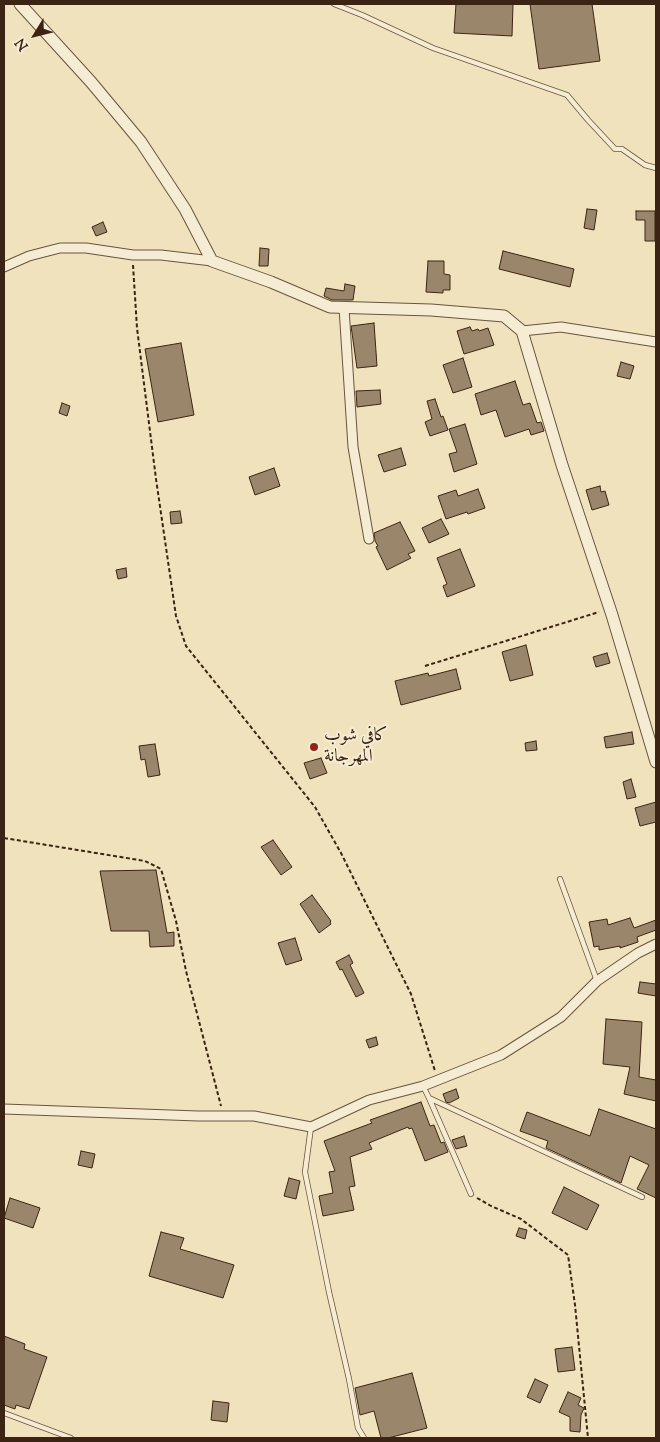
<!DOCTYPE html>
<html>
<head>
<meta charset="utf-8">
<style>
	body { margin:0 }
	#map { position:relative; width:660px; height:1442px; overflow:hidden; background:#f0e2bc; font-family:"Sorts Mill Goudy",serif }
	canvas { display:block }
	.frame { position:absolute; inset:0; border:5px solid #3c2414; pointer-events:none }
	.north { position:absolute; left:10px; top:10px; width:50px; height:50px; -webkit-text-stroke:4px #f5ecd3; paint-order:stroke; rotate:234deg; font-size:14px; font-weight:700; line-height:20px; text-align:center; color:#3c2414 }
	.north::after { content:''; display:block; margin:auto; width:18px; height:22px; background:#3c2414; clip-path:polygon(50% 0,100% 100%,50% 72%,0 100%) }
</style>
</head>
<body>
<div id="map">
<canvas width="660" height="1442"></canvas>
<div class="frame"></div>
<div class="north">N</div>
</div>
<script>
const context = document.querySelector('canvas').getContext('2d');
context.lineJoin = 'round';
function fill(path, color) { context.fillStyle = color; context.fill(path, 'evenodd'); }
const shape = rows => new Path2D(rows.map(r => 'M' + r).join(''));
function stroke(path, color, width, dash) { context.strokeStyle = color; context.lineWidth = width; context.lineCap = dash ? 'butt' : 'round'; context.setLineDash(dash || []); context.stroke(path); }
function write(font, color, halo, rows, align = 'center') {
  context.font = font + ' "Sorts Mill Goudy",Amiri,serif'; context.lineWidth = 4; context.setLineDash([]); context.textBaseline = 'middle'; context.strokeStyle = halo; context.fillStyle = color; for (const [text, x, y, turn = 0] of rows) {
    context.save(); context.translate(x, y); context.rotate((+turn || 0) * Math.PI / 180); context.textAlign = isNaN(turn) ? turn : align; if (halo) context.strokeText(text, 0, 0); context.fillText(text, 0, 0); context.restore();
  }
}
const building = shape([
	[456,4,513,4,512,36,454,33,456,4],
	[530,4,592,4,600,61,539,69,530,4],
	[587,209,597,210,594,230,584,228,587,209],
	[636,211,655,211,655,241,645,241,645,220,636,220,636,211],
	[103,222,107,232,96,236,92,227,103,222],
	[260,248,269,249,268,266,259,266,260,248],
	[503,251,574,269,570,287,499,269,503,251],
	[428,261,444,261,444,274,450,275,450,290,443,290,443,293,426,292,428,261],
	[345,284,355,286,353,300,332,300,324,296,326,288,344,291,345,284],
	[374,323,377,366,357,368,351,326,374,323],
	[470,327,472,331,478,329,479,331,488,328,494,345,464,354,457,331,470,327],
	[181,343,194,415,158,422,145,349,181,343],
	[463,358,472,387,453,393,443,365,463,358],
	[621,362,634,366,630,379,617,376,621,362],
	[515,381,523,405,530,403,537,423,541,422,544,431,531,435,529,429,505,437,496,410,481,415,475,394,515,381],
	[380,390,381,404,357,407,356,391,380,390],
	[435,399,441,417,443,416,448,430,430,436,425,422,432,419,427,401,435,399],
	[62,403,70,406,67,416,59,413,62,403],
	[465,424,477,464,454,472,449,454,457,452,449,429,465,424],
	[401,448,406,465,384,472,378,455,401,448],
	[274,468,280,486,255,495,249,477,274,468],
	[600,486,601,492,605,491,609,505,592,510,586,490,600,486],
	[478,489,485,508,468,514,467,512,446,519,438,496,456,490,458,496,478,489],
	[180,511,182,523,171,524,170,512,180,511],
	[441,519,449,534,429,543,422,528,441,519],
	[400,522,415,551,408,554,411,558,387,570,376,547,378,546,375,541,374,533,400,522],
	[460,549,475,586,447,597,443,586,447,584,437,558,460,549],
	[126,568,127,577,118,579,116,570,126,568],
	[526,645,533,675,510,681,502,652,526,645],
	[607,653,610,663,596,667,593,657,607,653],
	[456,669,461,689,401,705,395,681,428,673,429,676,456,669],
	[632,732,634,744,606,748,604,737,632,732],
	[536,741,537,750,526,751,525,743,536,741],
	[155,744,160,775,148,777,145,759,141,760,139,746,155,744],
	[321,758,327,773,310,779,304,763,321,758],
	[631,779,636,797,627,799,623,782,631,779],
	[656,802,656,822,640,826,635,808,656,802],
	[273,840,292,867,281,875,261,847,273,840],
	[156,870,167,933,174,932,174,946,150,947,149,931,111,931,100,871,156,870],
	[312,895,331,921,330,922,331,924,319,933,300,904,312,895],
	[630,918,634,928,656,920,656,930,637,937,638,942,620,948,620,946,599,950,599,946,594,947,589,922,607,919,608,925,630,918],
	[295,938,302,960,286,965,278,943,295,938],
	[349,955,353,963,350,965,364,993,356,997,342,969,340,970,336,962,349,955],
	[640,982,656,984,656,996,638,993,640,982],
	[606,1019,642,1022,639,1077,656,1080,656,1101,624,1094,630,1067,603,1064,606,1019],
	[376,1037,378,1045,369,1048,366,1040,376,1037],
	[456,1089,459,1098,449,1103,446,1102,443,1094,456,1089],
	[421,1102,430,1126,434,1125,441,1143,444,1142,448,1152,425,1161,412,1128,409,1129,408,1127,369,1143,372,1149,350,1157,355,1186,349,1187,354,1210,323,1216,319,1196,333,1193,329,1172,335,1171,324,1141,372,1123,370,1120,421,1102],
	[599,1109,656,1129,656,1198,637,1189,649,1165,630,1156,621,1183,546,1148,548,1141,520,1131,527,1112,590,1136,599,1109],
	[464,1136,467,1146,456,1149,452,1140,464,1136],
	[81,1151,95,1154,92,1168,78,1165,81,1151],
	[289,1178,300,1181,296,1199,284,1196,289,1178],
	[564,1187,599,1205,587,1230,552,1213,564,1187],
	[10,1198,40,1208,33,1228,4,1218,10,1198],
	[519,1228,527,1230,525,1239,516,1236,519,1228],
	[161,1232,184,1238,180,1249,234,1265,223,1298,149,1276,161,1232],
	[4,1336,25,1344,24,1349,47,1357,29,1409,16,1405,15,1409,4,1405,4,1336],
	[572,1347,575,1370,558,1372,555,1349,572,1347],
	[412,1373,427,1428,388,1438,381,1438,374,1411,360,1415,355,1388,412,1373],
	[535,1379,548,1385,540,1403,527,1397,535,1379],
	[568,1392,581,1398,578,1405,584,1408,581,1415,580,1432,570,1431,570,1417,559,1412,568,1392],
	[213,1401,229,1403,227,1422,211,1420,213,1401]
]);
fill(building, '#9a876b');
stroke(building, '#3c2414', 1);
const service = shape([
	[334,4,362,15,433,48,567,95,588,120,615,149,622,149,645,165,656,168],
	[560,879,597,981],
	[423,1086,429,1098,642,1197],
	[429,1098,471,1194],
	[311,1127,305,1172,329,1292,349,1379,358,1428,364,1438],
	[4,1413,71,1438]
]);
const minor = shape([
	[4,267,29,256,60,248,86,248,133,255,161,255,212,261],
	[344,308,353,447,369,539],
	[522,331,561,327,656,342],
	[4,1109,198,1116,254,1116,311,1127,369,1100,423,1086,501,1055,561,1017,597,981,638,953,656,944]
]);
const tertiary = shape([
	[20,4,91,82,141,142,185,209,212,261,271,282,330,307,431,310,504,316,522,331,562,465,612,615,656,762]
]);
stroke(service, '#69543e', 6);
stroke(minor, '#69543e', 11);
stroke(tertiary, '#69543e', 13);
stroke(shape([
	[133,265,137,328,156,479,176,616,186,646,315,807,341,853,411,994,435,1071],
	[425,666,599,612],
	[4,838,145,861,161,869,176,921,186,971,221,1106],
	[477,1198,491,1206,521,1219,568,1255,575,1305,588,1438]
]), '#3c2414', 2, [4, 2.5]);
stroke(service, '#f5ecd3', 4.5);
stroke(minor, '#f5ecd3', 9);
stroke(tertiary, '#f5ecd3', 11);
for (const [x, y, r, color] of [
	[314,747,5,"#8f2418"]
]) { const dot = new Path2D(); dot.arc(x, y, r, 0, 2 * Math.PI); context.fillStyle = color; context.fill(dot); stroke(dot, '#f5ecd3', 2); }
write('18px', '#3c2414', '#f5ecd3', [
	["كافي شوب",324,737],
	["المهرجانة",324,758]
], 'left');
</script>
</body>
</html>
